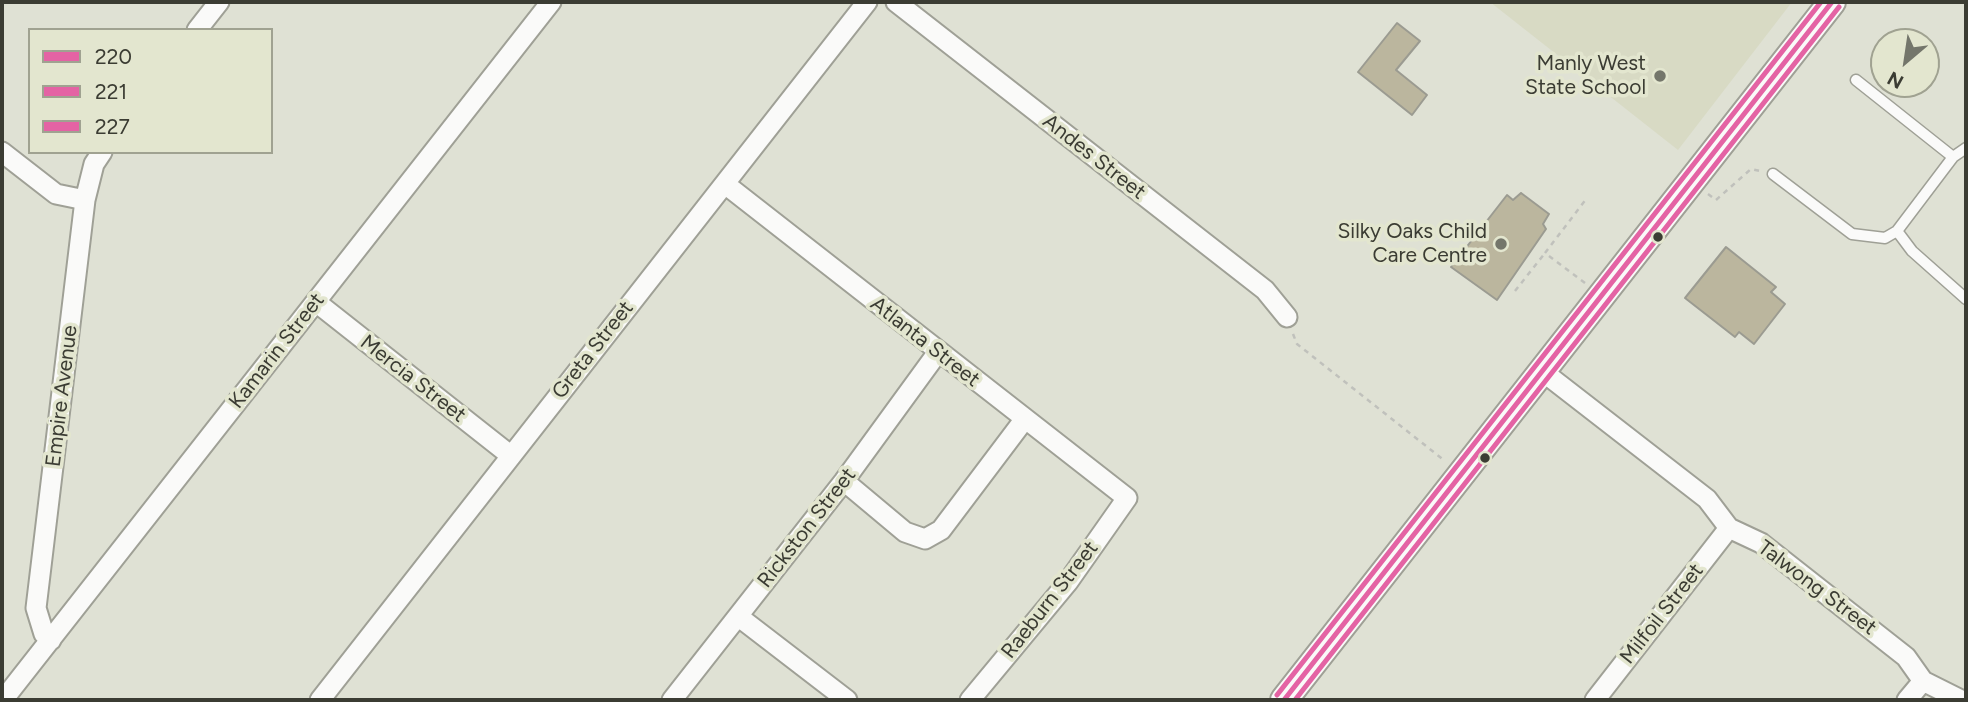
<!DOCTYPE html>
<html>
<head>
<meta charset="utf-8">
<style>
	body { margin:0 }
	#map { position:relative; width:1968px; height:702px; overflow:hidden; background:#dfe1d4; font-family:Figtree,sans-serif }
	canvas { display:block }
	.frame { position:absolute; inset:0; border:4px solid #3b3c33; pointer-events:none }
	.legend { position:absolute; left:28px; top:28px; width:245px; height:126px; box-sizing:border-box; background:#e3e6cf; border:2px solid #a0a291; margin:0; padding:9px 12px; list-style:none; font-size:21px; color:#3b3c33 }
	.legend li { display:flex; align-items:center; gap:14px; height:35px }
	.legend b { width:35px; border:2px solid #a0a291 }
	.north { position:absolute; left:1870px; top:28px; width:70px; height:70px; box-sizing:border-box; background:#e3e6cf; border:2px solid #a0a291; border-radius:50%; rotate:209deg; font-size:19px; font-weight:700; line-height:28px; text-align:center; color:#3b3c33 }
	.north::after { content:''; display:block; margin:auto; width:24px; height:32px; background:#74766b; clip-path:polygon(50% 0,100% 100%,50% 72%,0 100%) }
</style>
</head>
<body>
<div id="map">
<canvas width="1968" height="702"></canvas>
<div class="frame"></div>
<ul class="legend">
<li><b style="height:9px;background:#e463a4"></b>220</li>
<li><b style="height:9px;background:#e463a4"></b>221</li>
<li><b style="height:9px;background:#e463a4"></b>227</li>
</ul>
<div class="north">N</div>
</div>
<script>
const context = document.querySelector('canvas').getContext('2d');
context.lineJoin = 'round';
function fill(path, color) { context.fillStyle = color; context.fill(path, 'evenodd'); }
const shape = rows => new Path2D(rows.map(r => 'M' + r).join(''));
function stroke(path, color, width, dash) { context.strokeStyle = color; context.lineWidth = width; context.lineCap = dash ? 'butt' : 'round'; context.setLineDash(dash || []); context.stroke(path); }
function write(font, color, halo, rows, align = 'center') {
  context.font = font + ' Figtree,sans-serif'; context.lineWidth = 7; context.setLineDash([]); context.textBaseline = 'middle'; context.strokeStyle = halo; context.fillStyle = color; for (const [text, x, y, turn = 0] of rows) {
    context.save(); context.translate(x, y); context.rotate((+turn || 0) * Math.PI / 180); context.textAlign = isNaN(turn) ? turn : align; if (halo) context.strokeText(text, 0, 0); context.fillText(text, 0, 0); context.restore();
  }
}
fill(shape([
	[1490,2,1792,2,1678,150]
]), '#d8dac4');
const building = shape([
	[1397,23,1420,41,1396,70,1427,95,1412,115,1358,72,1397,23],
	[1521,193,1549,214,1543,224,1546,229,1497,300,1451,267,1507,195,1513,200,1521,193],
	[1726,247,1776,287,1771,292,1785,304,1754,344,1739,332,1735,337,1685,298,1726,247]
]);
fill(building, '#bbb69e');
stroke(building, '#9b9b91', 2);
const service = shape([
	[1856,80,1953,157,1966,148],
	[1953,157,1897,231,1912,251,1966,299],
	[1773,174,1852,234,1885,238,1897,231]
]);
const minor = shape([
	[896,2,1265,290,1287,317],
	[197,30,219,2],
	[2,152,56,194,85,200],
	[725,184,1127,498,1068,582,970,700],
	[316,302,510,455],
	[1542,371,1707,499,1729,528,1761,543,1906,657,1923,681,1961,700],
	[844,481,905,532,925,539,941,530,1024,420],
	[739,617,847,700],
	[51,640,44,634,36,608,85,200,94,164,102,152],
	[3,700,551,2],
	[320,700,867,2],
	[672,700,844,481,938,352],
	[1595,700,1729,528],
	[1907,700,1923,681]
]);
const secondary = shape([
	[1284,700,1832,2]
]);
stroke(service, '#9fa096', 13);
stroke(minor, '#9fa096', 23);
stroke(secondary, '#9fa096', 30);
stroke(shape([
	[1708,194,1716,200,1751,169,1760,171],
	[1585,283,1545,253,1587,198],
	[1515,291,1545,253],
	[1293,334,1297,344,1445,461]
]), '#c0c1bc', 2.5, [5, 5]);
stroke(service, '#fafaf9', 10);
stroke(minor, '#fafaf9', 19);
stroke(secondary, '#fafaf9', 26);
stroke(shape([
	[1284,700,1832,2]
]), '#e463a4', 5);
stroke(shape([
	[1295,700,1839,7]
]), '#e463a4', 5);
stroke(shape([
	[1277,695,1821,2]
]), '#e463a4', 5);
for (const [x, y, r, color] of [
	[1660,76,7,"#74766b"],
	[1658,237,6,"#3b3c33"],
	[1501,244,7,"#74766b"],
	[1485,458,6,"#3b3c33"]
]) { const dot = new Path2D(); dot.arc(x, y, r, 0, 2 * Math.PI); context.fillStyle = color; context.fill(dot); stroke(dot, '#e3e6cf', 2.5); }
write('21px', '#3b3c33', '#e3e6cf', [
	["Manly West",1646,64],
	["State School",1646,88],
	["Silky Oaks Child",1487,232],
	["Care Centre",1487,256]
], 'right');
write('21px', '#3b3c33', '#e3e6cf', [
	["Andes Street",1094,157,38],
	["Atlanta Street",925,342,38],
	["Greta Street",593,350,-52],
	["Kamarin Street",277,351,-52],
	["Mercia Street",413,379,38],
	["Empire Avenue",62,396,-83],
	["Rickston Street",807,528,-52],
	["Talwong Street",1817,588,37],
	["Raeburn Street",1050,600,-52],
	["Milfoil Street",1662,614,-52]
]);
</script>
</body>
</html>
